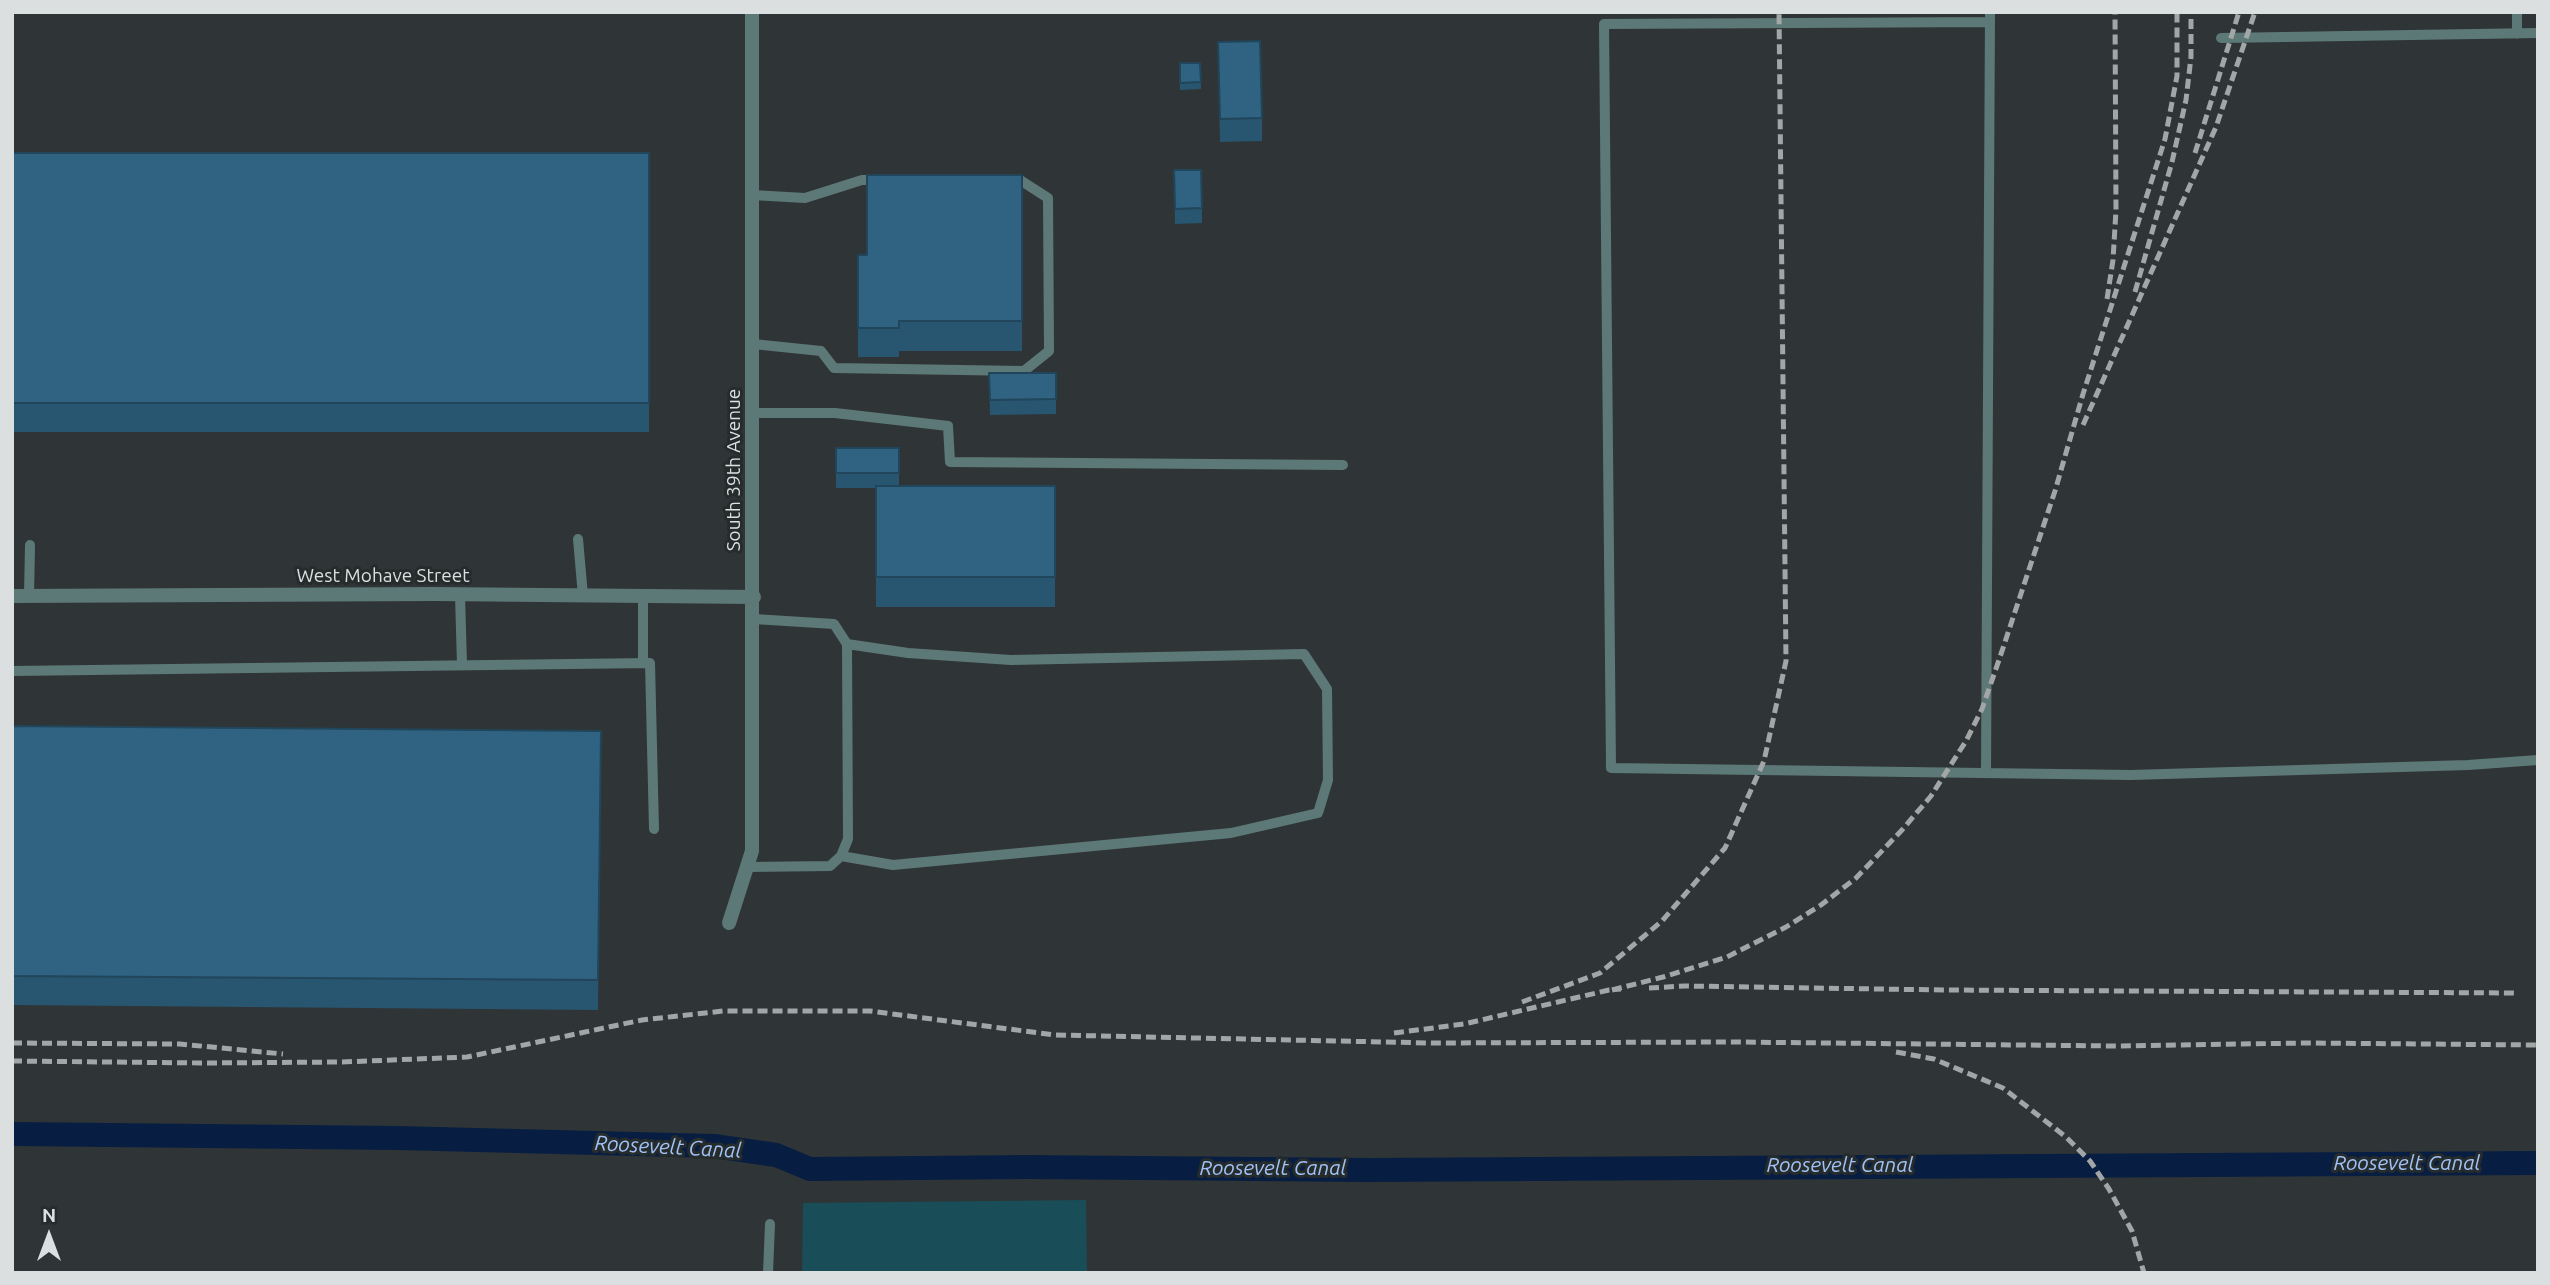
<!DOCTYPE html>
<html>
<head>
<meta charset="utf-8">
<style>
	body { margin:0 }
	#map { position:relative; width:2550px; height:1285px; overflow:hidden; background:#2f3536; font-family:Ubuntu,sans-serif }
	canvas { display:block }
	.frame { position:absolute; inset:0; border:14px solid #dcdfe0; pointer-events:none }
	.north { position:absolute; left:14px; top:1201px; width:70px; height:70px; -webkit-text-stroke:5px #262b2c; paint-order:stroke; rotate:0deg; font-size:19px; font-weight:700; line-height:28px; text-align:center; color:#dcdfe0 }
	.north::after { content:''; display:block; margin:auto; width:24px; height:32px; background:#dcdfe0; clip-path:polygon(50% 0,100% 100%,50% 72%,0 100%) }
</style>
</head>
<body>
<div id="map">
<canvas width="2550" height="1285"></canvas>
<div class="frame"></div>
<div class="north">N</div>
</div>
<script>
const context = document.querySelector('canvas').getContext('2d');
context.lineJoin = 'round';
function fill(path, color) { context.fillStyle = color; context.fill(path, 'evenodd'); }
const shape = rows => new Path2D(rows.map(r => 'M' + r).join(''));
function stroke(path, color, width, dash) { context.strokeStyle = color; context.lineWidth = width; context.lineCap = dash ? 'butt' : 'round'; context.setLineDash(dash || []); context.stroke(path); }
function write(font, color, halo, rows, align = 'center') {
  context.font = font + ' Ubuntu,sans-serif'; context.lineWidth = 6; context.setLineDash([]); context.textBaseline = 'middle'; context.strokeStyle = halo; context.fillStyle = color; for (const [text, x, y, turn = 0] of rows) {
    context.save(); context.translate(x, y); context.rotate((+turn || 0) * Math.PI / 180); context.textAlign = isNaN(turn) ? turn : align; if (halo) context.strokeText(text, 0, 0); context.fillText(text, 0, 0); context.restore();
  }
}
fill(shape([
	[1086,1200,1087,1273,802,1273,803,1203]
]), '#194d57');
stroke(shape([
	[12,1134,398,1138,714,1146,776,1155,810,1169,1027,1167,1369,1170,2538,1163]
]), '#071e42', 24);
stroke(shape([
	[1990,22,1604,24,1611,768,2131,775,2468,765,2538,760],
	[2517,34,2517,12],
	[2221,38,2538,33],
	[752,195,805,198,862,180,879,180],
	[753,344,821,351,834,368,1024,371,1049,351,1048,198,1020,180,1007,180],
	[753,413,835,413,948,426,950,462,1343,465],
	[578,539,583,596],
	[460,595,462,665],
	[29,596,30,545],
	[643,596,643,663],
	[12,671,650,663,654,829],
	[1986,773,1990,12],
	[841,856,893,865,1231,833,1318,813,1328,780,1327,689,1304,654,1011,660,908,653,847,644],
	[747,867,830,866,841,856,848,839,847,644,834,624,754,619],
	[768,1273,770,1224]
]), '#5d7977', 10);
stroke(shape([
	[12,596,436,594,754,597],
	[729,923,752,851,752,12]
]), '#5d7977', 14);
stroke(shape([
	[2195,153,2239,12],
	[2135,292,2172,162,2186,100,2191,57,2191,12],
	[2107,299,2113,260,2116,210,2115,12],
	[2083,425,2216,127,2255,12],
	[1649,988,1685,986,1944,990,2517,993],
	[1612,990,1663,977,1727,957,1786,927,1821,905,1856,878,1902,830,1931,796,1966,741,1982,709,1999,660,2055,491,2083,394,2165,139,2177,76,2177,12],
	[1522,1002,1600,973,1662,921,1725,848,1764,761,1786,661,1779,12],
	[1394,1033,1464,1024,1609,990,1621,989],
	[12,1043,180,1044,283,1054],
	[1896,1052,1934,1059,2003,1088,2066,1137,2090,1161,2109,1189,2132,1231,2144,1273],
	[12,1061,204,1063,342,1062,467,1057,642,1020,723,1011,870,1011,1055,1035,1431,1043,1735,1042,2117,1046,2305,1043,2538,1045]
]), '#a2a6a7', 5, [10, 5]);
fill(shape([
	[1218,42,1262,118,1262,141,1220,142],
	[1180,63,1200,63,1201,89,1180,90],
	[12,153,649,153,649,432,12,432],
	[1174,170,1202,208,1202,223,1175,224],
	[1022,175,1022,351,899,351,899,357,858,357,858,255,867,255],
	[989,373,1056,373,1056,414,990,415],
	[836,448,899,448,899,486,1055,486,1055,607,876,607,876,488,836,488],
	[12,726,601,731,598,1010,12,1005]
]), '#28556f');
const building = shape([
	[1260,41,1262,118,1220,119,1218,42,1260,41],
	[1180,63,1200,63,1201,82,1180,83,1180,63],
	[12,153,649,153,649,403,12,403,12,153],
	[1174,170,1201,170,1202,208,1175,209,1174,170],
	[867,175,1022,175,1022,321,899,321,899,328,858,328,858,255,867,255,867,175],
	[989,373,1056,373,1056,399,990,400,989,373],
	[836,448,899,448,899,473,836,473,836,448],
	[876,486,1055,486,1055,577,876,577,876,486],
	[12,726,601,731,598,980,12,976,12,726]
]);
fill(building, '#2f6381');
stroke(building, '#21455a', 2);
write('19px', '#dcdfe0', '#262b2c', [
	["South 39th Avenue",734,470,-90],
	["West Mohave Street",383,576]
]);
write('italic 21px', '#a0c2f6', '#262b2c', [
	["Roosevelt Canal",668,1147,3],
	["Roosevelt Canal",2407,1163],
	["Roosevelt Canal",1840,1165],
	["Roosevelt Canal",1273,1168]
]);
</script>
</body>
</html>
